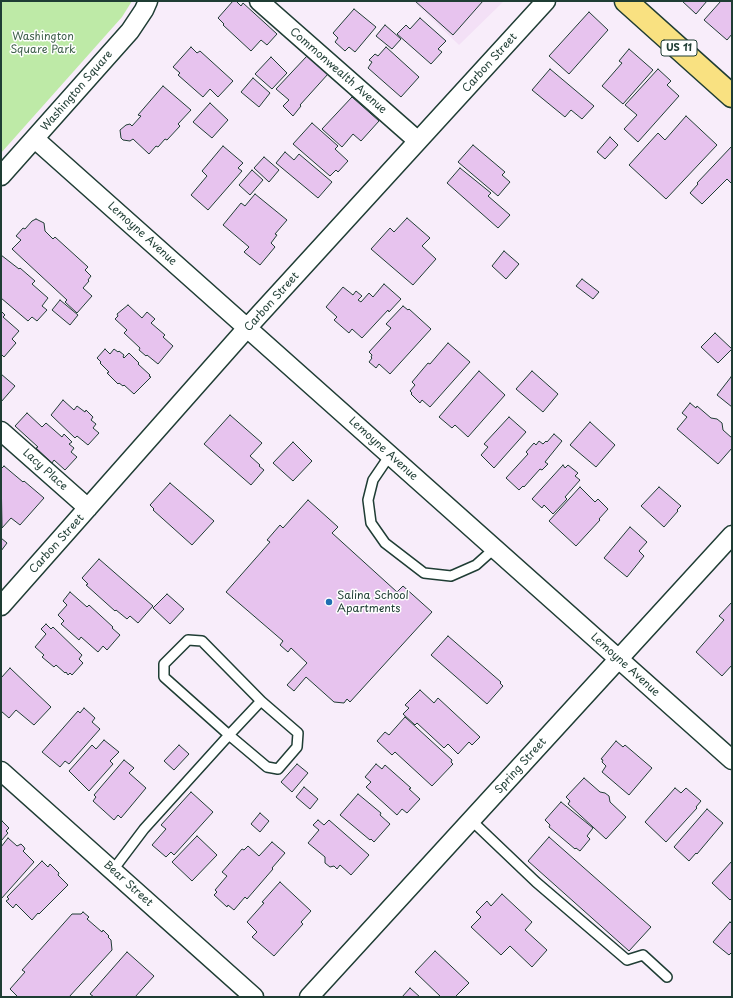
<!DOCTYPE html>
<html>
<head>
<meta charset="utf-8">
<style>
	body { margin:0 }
	#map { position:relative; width:733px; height:998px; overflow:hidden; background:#f8edfa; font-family:"Playpen Sans",sans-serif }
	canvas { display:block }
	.frame { position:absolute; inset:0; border:2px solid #1f3d34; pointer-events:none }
</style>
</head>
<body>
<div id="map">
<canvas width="733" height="998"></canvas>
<div class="frame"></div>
</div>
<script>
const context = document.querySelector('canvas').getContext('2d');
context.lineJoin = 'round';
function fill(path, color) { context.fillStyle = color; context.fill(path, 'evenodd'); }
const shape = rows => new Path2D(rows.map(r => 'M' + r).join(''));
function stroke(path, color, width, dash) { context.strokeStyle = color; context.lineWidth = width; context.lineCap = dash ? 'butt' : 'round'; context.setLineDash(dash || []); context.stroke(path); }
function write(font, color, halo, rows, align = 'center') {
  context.font = font + ' "Playpen Sans",sans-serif'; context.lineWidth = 3; context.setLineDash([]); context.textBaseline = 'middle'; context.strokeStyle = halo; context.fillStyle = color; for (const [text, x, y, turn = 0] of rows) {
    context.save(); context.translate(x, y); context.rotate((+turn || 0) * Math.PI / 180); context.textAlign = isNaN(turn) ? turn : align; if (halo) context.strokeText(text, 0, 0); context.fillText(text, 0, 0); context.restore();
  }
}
fill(shape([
	[413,1,504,1,459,45]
]), '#f3e0f6');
fill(shape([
	[1,1,132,1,122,17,1,153]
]), '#beeaa7');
const building = shape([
	[233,1,236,1,241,6,243,3,277,34,267,45,261,40,251,51,223,25,224,24,218,18,233,1],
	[415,1,483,1,453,35,415,1],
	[682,1,707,1,696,14,682,1],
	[721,1,732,1,732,34,727,40,704,20,721,1],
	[354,9,376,27,355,52,349,47,345,51,335,42,338,38,333,33,354,9],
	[589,12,608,30,569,74,549,56,589,12],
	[420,18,446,41,438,49,442,52,431,64,397,34,406,25,410,29,420,18],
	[385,25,401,39,392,49,376,36,385,25],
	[191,47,197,53,200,51,233,81,218,97,210,89,203,97,178,75,180,73,173,67,191,47],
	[386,47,419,77,401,97,368,68,372,62,369,60,375,54,378,56,386,47],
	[629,49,653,70,623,104,602,86,622,63,619,61,629,49],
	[307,56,328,74,300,105,301,106,293,116,283,106,289,100,276,89,307,56],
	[271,57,287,73,272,89,255,74,271,57],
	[550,69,594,106,582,119,571,110,565,117,532,90,550,69],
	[658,69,671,81,667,85,679,96,638,142,624,129,637,115,625,105,658,69],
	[253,78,270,93,259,107,241,92,253,78],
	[163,86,191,110,178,124,180,126,167,140,165,139,158,147,156,146,149,154,133,139,130,141,123,140,121,138,120,130,126,125,130,124,132,126,141,116,138,115,163,86],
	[352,97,379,121,361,141,353,134,342,147,322,129,352,97],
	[210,103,228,120,212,138,193,122,210,103],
	[686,116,717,145,666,199,629,165,658,133,665,140,686,116],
	[312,123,338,146,335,149,348,161,338,172,336,170,330,176,293,144,312,123],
	[610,137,618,145,605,159,597,152,610,137],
	[473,145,505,172,502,175,510,182,498,196,458,162,473,145],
	[223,146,243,163,238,168,242,171,208,210,191,195,207,176,202,171,223,146],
	[732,146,732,184,727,179,702,204,690,193,698,184,697,183,732,146],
	[285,152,294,160,299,154,332,182,318,198,276,163,285,152],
	[264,157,279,170,269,182,254,168,264,157],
	[460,168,491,193,488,196,510,215,498,228,447,183,460,168],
	[252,170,263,180,250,195,239,185,252,170],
	[255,194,287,220,275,234,277,235,271,243,275,247,260,265,244,252,249,247,223,225,241,203,245,206,255,194],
	[407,218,430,238,422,246,436,259,413,285,371,249,390,228,394,232,407,218],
	[36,219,44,223,45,231,53,239,55,237,88,267,85,270,91,276,88,280,89,281,83,288,92,296,77,313,65,302,67,300,12,249,21,240,16,236,23,228,25,229,32,221,36,219],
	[504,251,519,264,506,279,492,266,504,251],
	[1,255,19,269,20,268,35,281,32,284,48,298,42,306,47,310,37,321,32,317,28,321,1,298,1,255],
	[582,279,599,292,593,299,576,286,582,279],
	[384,284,401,299,389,312,388,310,362,338,352,329,349,333,334,320,337,317,326,307,343,287,353,295,356,291,362,296,358,300,361,302,369,293,373,297,384,284],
	[60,300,78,315,70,325,52,310,60,300],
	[128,305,142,318,147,312,155,319,151,323,165,335,163,337,173,346,158,364,147,355,146,356,139,350,140,348,124,333,127,330,115,319,118,316,117,314,128,305],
	[403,306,408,310,409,309,431,329,390,374,379,364,376,368,369,362,372,358,371,357,372,355,369,352,391,328,386,324,403,306],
	[1,311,5,315,3,317,19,331,12,339,16,343,4,357,1,354,1,311],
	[715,333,732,349,718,363,701,347,715,333],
	[448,343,470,362,430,407,422,400,420,403,411,394,412,393,410,391,415,385,412,382,428,363,430,364,448,343],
	[105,349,110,354,114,349,118,352,119,351,124,355,123,357,124,358,129,353,139,363,138,364,150,375,149,376,151,377,134,394,124,385,123,386,119,383,118,384,107,373,109,372,100,363,101,362,97,358,105,349],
	[479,371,505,395,468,437,455,425,452,428,439,417,479,371],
	[532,371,558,394,543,412,516,389,532,371],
	[1,374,15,386,1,402,1,374],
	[731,377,732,378,732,407,717,395,731,377],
	[63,400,74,410,77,406,85,412,86,410,93,417,91,420,96,424,93,428,99,433,88,445,77,436,75,438,51,415,63,400],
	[690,403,696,408,697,406,711,418,717,419,722,423,723,430,732,438,732,448,718,464,677,429,687,417,682,413,690,403],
	[27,413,42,427,46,423,62,437,64,434,72,442,69,444,74,448,71,452,77,457,65,470,54,460,52,463,36,448,38,447,15,426,27,413],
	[230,415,262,443,250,456,260,465,259,466,264,470,251,485,204,444,230,415],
	[509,417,526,432,494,468,481,455,488,447,484,444,509,417],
	[590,422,615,445,596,467,570,445,590,422],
	[554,434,562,441,545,462,548,464,542,470,540,469,524,487,523,486,519,490,506,478,528,454,526,452,534,443,536,445,539,441,543,444,546,441,547,442,554,434],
	[293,442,312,461,293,481,273,463,293,442],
	[563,465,565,468,568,465,578,473,575,476,580,480,565,497,567,499,553,514,544,505,542,508,532,499,563,465],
	[4,466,23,482,24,481,44,498,20,525,11,518,2,528,1,469,4,466],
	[170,483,214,521,192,545,153,510,154,509,150,505,170,483],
	[580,487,595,502,598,499,608,509,599,519,600,520,576,546,549,521,580,487],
	[659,487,681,506,677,510,678,511,664,527,641,506,659,487],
	[308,500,338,527,332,533,397,592,403,586,432,612,350,702,347,699,344,703,334,702,306,677,294,691,287,685,307,663,291,648,288,652,280,645,283,641,226,592,270,542,267,540,280,525,283,528,308,500],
	[630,527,647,542,639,551,644,556,627,577,604,558,630,527],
	[1,538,7,543,1,551,1,538],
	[99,559,153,606,138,623,130,616,127,619,116,610,115,611,86,585,88,584,82,578,99,559],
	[70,592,87,607,89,605,113,627,112,628,120,635,107,650,103,646,98,652,81,637,79,640,61,624,64,621,58,615,67,605,63,601,70,592],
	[167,594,184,609,170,624,153,608,167,594],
	[732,602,732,665,722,676,696,652,724,620,719,616,732,602],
	[46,624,51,629,53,627,82,655,79,659,83,663,72,675,70,673,68,675,66,672,65,673,56,665,54,667,42,657,44,655,35,647,46,634,41,629,46,624],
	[448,636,501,682,500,683,503,686,487,704,431,655,448,636],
	[10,668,51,707,34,725,16,710,9,718,1,711,1,678,10,668],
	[420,690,434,703,438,698,480,737,472,745,469,742,458,754,448,744,444,748,417,723,415,725,403,714,409,708,405,705,420,690],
	[84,708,95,718,92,722,100,729,69,764,65,761,60,767,42,752,78,711,80,713,84,708],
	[405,717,452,760,451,762,453,764,432,786,395,752,392,755,377,741,385,732,389,735,405,717],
	[104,740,119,752,110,761,113,764,89,791,69,771,92,745,96,749,104,740],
	[616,741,623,747,625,745,652,768,629,795,602,772,606,766,602,762,603,760,601,759,616,741],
	[179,745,189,754,174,770,164,761,179,745],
	[124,760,134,768,129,773,146,788,121,818,118,815,114,820,93,801,96,797,94,795,124,760],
	[297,764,308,773,292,792,281,782,297,764],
	[376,764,382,769,385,765,411,788,409,789,420,799,407,813,402,809,397,815,366,787,371,782,365,777,376,764],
	[584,778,600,792,605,793,609,796,610,802,626,817,606,839,568,804,570,801,566,797,584,778],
	[304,787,318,799,310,809,296,797,304,787],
	[675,788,681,793,686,788,701,801,696,807,697,808,666,842,645,822,675,788],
	[191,792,213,812,174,855,171,852,166,857,152,845,166,829,161,825,191,792],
	[358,794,381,813,380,815,390,824,374,842,371,839,370,840,340,815,358,794],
	[561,802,593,828,587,836,590,839,580,851,576,848,575,849,549,827,550,825,545,820,561,802],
	[707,809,723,823,697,854,696,853,689,861,674,847,707,809],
	[260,813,269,821,260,832,251,824,260,813],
	[318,820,324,825,329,820,369,855,351,875,340,865,337,869,334,866,330,867,325,863,325,857,308,843,319,830,313,825,318,820],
	[2,821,9,828,6,831,8,833,1,841,1,823,2,821],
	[197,836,217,855,192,881,172,862,197,836],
	[549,837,651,927,629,951,528,861,549,837],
	[8,838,17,846,21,844,24,847,25,849,23,851,34,862,1,899,1,847,8,838],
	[272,842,285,853,272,868,273,869,247,899,245,897,234,910,228,905,227,907,214,895,217,892,215,890,227,876,222,872,242,849,244,850,248,846,259,856,272,842],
	[42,861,48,867,50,864,59,873,58,875,68,885,39,914,38,913,32,920,16,904,13,908,6,901,9,899,7,897,42,861],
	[732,861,732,898,730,900,712,883,732,861],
	[280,882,311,911,301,922,303,924,274,956,252,937,257,932,247,922,264,903,262,902,280,882],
	[502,894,532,922,525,930,547,950,532,967,510,946,501,955,471,927,481,917,476,912,487,901,491,906,502,894],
	[83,912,89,917,87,919,102,932,103,930,109,936,108,937,111,940,112,950,69,997,18,997,10,989,25,972,22,970,72,914,81,914,83,912],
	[730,922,732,924,732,952,729,955,713,942,730,922],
	[435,951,469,983,455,997,441,997,415,972,435,951],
	[127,952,154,976,135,997,94,997,90,994,127,952],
	[410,988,420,997,402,997,410,988]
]);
fill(building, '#e7c3ee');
stroke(building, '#1f3d34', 1);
const service = shape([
	[390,455,373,480,368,500,371,523,385,543,424,573,451,576,476,565,495,548],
	[471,820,536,882,627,960,643,955,667,977],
	[113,870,144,829,229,735,261,701,298,733,297,747,278,769,267,767,229,735,164,677,164,664,188,640,202,641,261,701]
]);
const minor = shape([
	[259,1,418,141],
	[35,139,732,760],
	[1,176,130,31,144,10,148,1],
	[1,431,88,508],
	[1,606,247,328,546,1],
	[1,771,254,997],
	[309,997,732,535]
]);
const primary = shape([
	[626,1,732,96]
]);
stroke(service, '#1f3d34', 12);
stroke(minor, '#1f3d34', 21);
stroke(primary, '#1f3d34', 25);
stroke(service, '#fff', 9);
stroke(minor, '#fff', 18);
stroke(primary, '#f9e181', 22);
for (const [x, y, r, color] of [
	[329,602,4,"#1f6fb2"]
]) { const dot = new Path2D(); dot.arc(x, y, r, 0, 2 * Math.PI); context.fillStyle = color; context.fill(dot); stroke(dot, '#fff', 1.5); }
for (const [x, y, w] of [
	[679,48,36]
]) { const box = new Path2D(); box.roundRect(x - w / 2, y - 8, w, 16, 3); context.fillStyle = '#fff'; context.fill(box); stroke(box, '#1f3d34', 1); }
write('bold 10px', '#1f3d34', null, [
	["US 11",679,48]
]);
write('11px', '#3f604b', '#fff', [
	["Washington",43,37],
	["Square Park",43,50]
]);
write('11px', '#1f3d34', '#fff', [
	["Carbon Street",490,63,-48],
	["Commonwealth Avenue",338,71,41],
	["Washington Square",77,91,-49],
	["Lemoyne Avenue",142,234,42],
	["Carbon Street",272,302,-48],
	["Lemoyne Avenue",383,449,42],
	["Lacy Place",45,470,42],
	["Carbon Street",57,544,-48],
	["Lemoyne Avenue",625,665,42],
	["Spring Street",521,766,-48],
	["Bear Street",128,884,42]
]);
write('11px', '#1f3d34', '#fff', [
	["Salina School",337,596],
	["Apartments",337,609]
], 'left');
</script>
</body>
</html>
